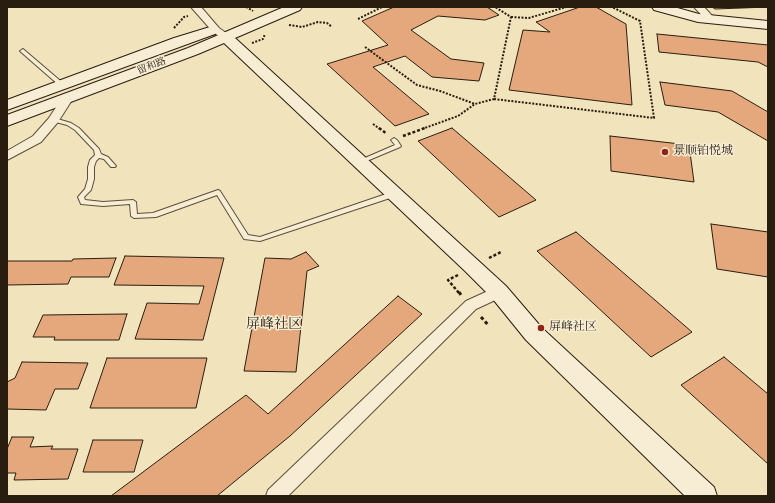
<!DOCTYPE html>
<html>
<head>
<meta charset="utf-8">
<style>
	body { margin:0 }
	#map { position:relative; width:775px; height:503px; overflow:hidden; background:#f1e4bd; font-family:"Sorts Mill Goudy",serif }
	canvas { display:block }
	.frame { position:absolute; inset:0; border:8px solid #291d0f; pointer-events:none }
</style>
</head>
<body>
<div id="map">
<canvas width="775" height="503"></canvas>
<div class="frame"></div>
</div>
<script>
const context = document.querySelector('canvas').getContext('2d');
context.lineJoin = 'round';
function fill(path, color) { context.fillStyle = color; context.fill(path, 'evenodd'); }
const shape = rows => new Path2D(rows.map(r => 'M' + r).join(''));
function stroke(path, color, width, dash) { context.strokeStyle = color; context.lineWidth = width; context.lineCap = dash ? 'butt' : 'round'; context.setLineDash(dash || []); context.stroke(path); }
function write(font, color, halo, rows, align = 'center') {
  context.font = font + ' "Sorts Mill Goudy","Noto Serif SC",serif'; context.lineWidth = 3; context.setLineDash([]); context.textBaseline = 'middle'; context.strokeStyle = halo; context.fillStyle = color; for (const [text, x, y, turn = 0] of rows) {
    context.save(); context.translate(x, y); context.rotate((+turn || 0) * Math.PI / 180); context.textAlign = isNaN(turn) ? turn : align; if (halo) context.strokeText(text, 0, 0); context.fillText(text, 0, 0); context.restore();
  }
}
const building = shape([
	[394,7,487,7,499,15,485,20,438,16,411,30,451,59,484,63,479,81,432,77,405,56,373,67,429,114,395,126,327,64,388,45,362,21,394,7],
	[580,7,596,7,626,24,632,105,509,90,523,30,550,32,536,22,580,7],
	[712,7,768,7,715,9,712,7],
	[657,34,768,45,768,67,758,62,659,52,657,34],
	[660,82,732,91,768,112,768,141,718,112,665,105,660,82],
	[452,128,536,200,499,217,418,141,452,128],
	[610,136,689,145,694,182,611,171,610,136],
	[711,224,768,232,768,277,717,269,711,224],
	[576,232,692,332,651,357,537,251,576,232],
	[306,252,319,266,307,271,296,372,244,371,265,258,291,259,306,252],
	[125,256,224,258,203,340,135,339,147,303,199,304,204,286,114,285,125,256],
	[116,258,109,277,71,277,68,284,7,285,7,261,72,261,73,259,116,258],
	[398,296,422,314,290,436,217,496,111,496,246,395,268,414,398,296],
	[127,314,119,340,54,340,55,337,33,337,43,315,127,314],
	[724,357,768,394,768,464,681,385,724,357],
	[107,358,207,358,196,408,90,408,107,358],
	[22,362,88,363,78,389,55,389,46,410,7,409,7,382,15,378,22,362],
	[12,437,34,437,30,447,53,446,51,449,78,449,68,479,14,480,16,473,7,473,7,449,12,437],
	[93,440,143,440,134,472,83,472,93,440]
]);
fill(building, '#e5a87d');
stroke(building, '#291d0f', 1);
const lane = shape([
	[23,49,64,84,64,86,60,86,21,52,20,51,23,49],
	[54,118,71,123,79,128,99,149,101,154,108,157,116,166,115,167,111,167,104,159,99,158,96,161,94,167,94,179,91,190,84,197,85,200,103,202,133,200,136,202,137,214,153,213,218,190,220,191,248,235,260,237,392,192,396,192,397,194,396,196,260,241,244,239,217,195,156,217,134,218,131,216,130,204,103,206,81,204,78,197,85,189,88,179,88,167,90,160,95,155,94,150,75,130,67,125,52,121,52,119,54,118],
	[394,138,397,140,401,146,400,147,362,163,358,163,357,162,358,161,395,145,391,140,394,138]
]);
const street = shape([
	[191,7,201,7,219,28,229,35,231,37,229,39,223,39,213,32,191,7],
	[694,7,704,7,715,19,710,22,707,21,694,7],
	[66,97,72,100,58,122,41,142,7,160,7,151,33,136,49,118,62,98,66,97],
	[499,286,504,288,506,292,504,296,476,309,288,496,266,496,268,490,466,301,499,286]
]);
const secondary = shape([
	[284,7,302,7,300,10,235,38,506,286,542,328,714,487,717,496,685,496,526,340,492,298,465,271,224,43,198,54,7,126,7,115,188,48,284,7],
	[652,7,674,7,699,14,768,21,768,29,698,22,654,10,652,7],
	[210,27,215,28,217,31,215,34,7,110,7,100,174,38,210,27]
]);
stroke(lane, '#5b4f3a', 2);
stroke(street, '#5b4f3a', 2);
stroke(secondary, '#291d0f', 2);
stroke(shape([
	[246,7,253,11],
	[511,17,529,18,566,7],
	[358,19,382,7],
	[289,25,302,27,318,22,327,23,332,27],
	[174,28,184,17,188,16],
	[252,43,263,39,265,34],
	[365,47,417,85,440,91,475,104],
	[494,99,654,118,640,21,612,7],
	[373,124,380,129],
	[422,129,458,116,475,104,494,99,511,17,495,7]
]), '#291d0f', 2, [2, 1.5]);
stroke(shape([
	[379,128,387,134],
	[403,136,425,128],
	[489,258,501,252],
	[458,275,448,280,459,293]
]), '#291d0f', 2.5, [3, 2]);
stroke(shape([
	[459,292,461,295],
	[481,317,489,326]
]), '#291d0f', 3, [3.5, 2.5]);
fill(lane, '#f6edd4');
fill(street, '#f6edd4');
fill(secondary, '#f6edd4');
for (const [x, y, r, color] of [
	[665,152,4,"#8f2418"],
	[541,328,4,"#8f2418"]
]) { const dot = new Path2D(); dot.arc(x, y, r, 0, 2 * Math.PI); context.fillStyle = color; context.fill(dot); stroke(dot, '#f6edd4', 1.5); }
write('10px', '#291d0f', '#f6edd4', [
	["留和路",152,67,-21]
]);
write('12px', '#291d0f', '#f6edd4', [
	["景顺铂悦城",673,152],
	["屏峰社区",549,328]
], 'left');
write('14px', '#291d0f', '#f6edd4', [
	["屏峰社区",274,326]
]);
</script>
</body>
</html>
